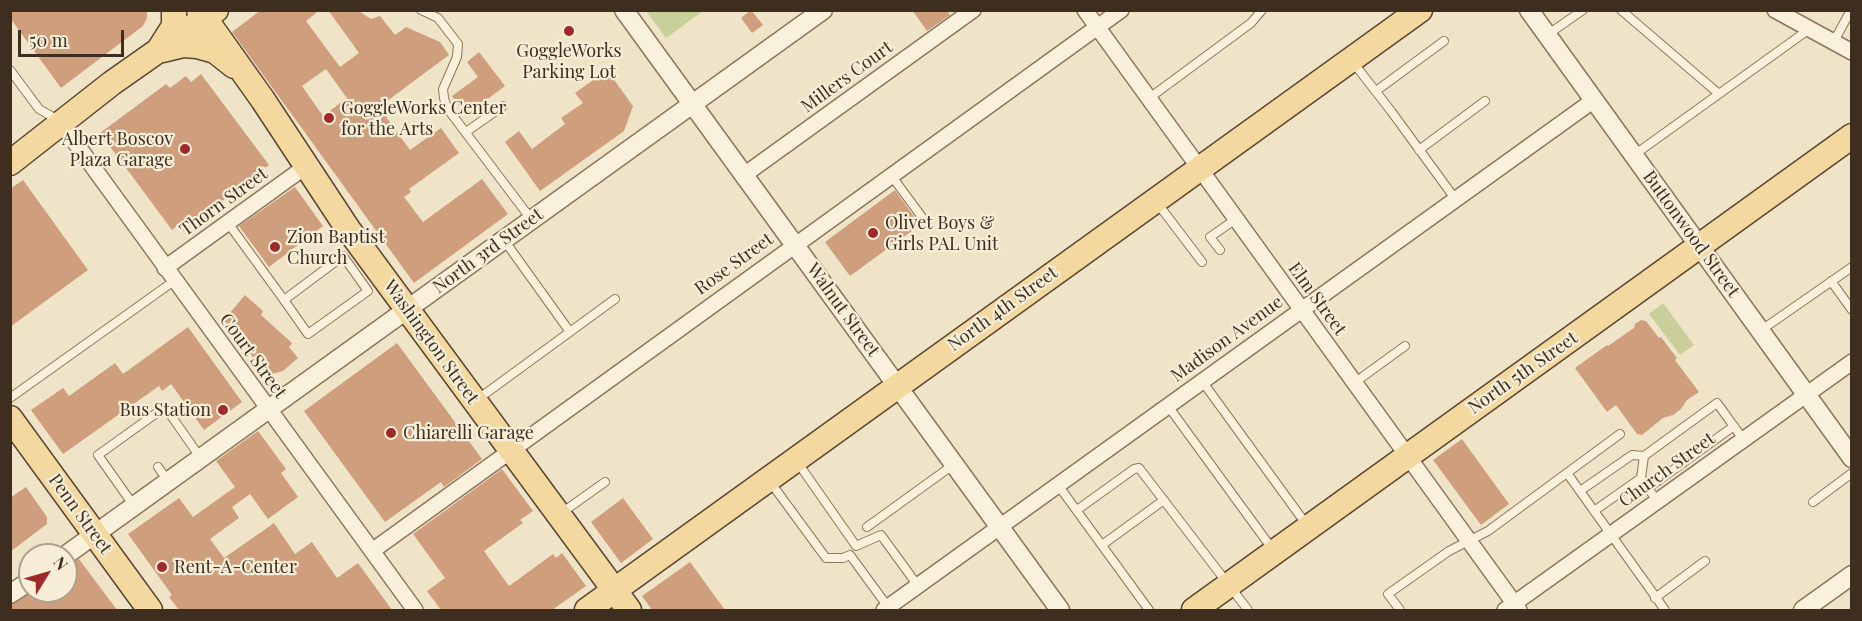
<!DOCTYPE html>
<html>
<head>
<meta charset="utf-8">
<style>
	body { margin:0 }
	#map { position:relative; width:1862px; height:621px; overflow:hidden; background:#f0e4c8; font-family:"Playfair Display",serif }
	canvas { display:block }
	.frame { position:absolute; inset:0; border:12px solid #3d2e20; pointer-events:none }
	.north { position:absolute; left:18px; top:543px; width:60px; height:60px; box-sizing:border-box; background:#f7eed8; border:2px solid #ada18e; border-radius:50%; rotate:53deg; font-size:16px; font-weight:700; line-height:24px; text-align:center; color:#3d2e20 }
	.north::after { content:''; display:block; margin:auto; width:21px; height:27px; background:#9e2a2b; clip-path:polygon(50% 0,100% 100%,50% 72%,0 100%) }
	.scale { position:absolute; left:18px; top:30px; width:106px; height:27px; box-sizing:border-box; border:3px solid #3d2e20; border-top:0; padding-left:8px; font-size:18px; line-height:21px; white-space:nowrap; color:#3d2e20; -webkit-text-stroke:4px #f7eed8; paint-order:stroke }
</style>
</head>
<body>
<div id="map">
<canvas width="1862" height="621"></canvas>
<div class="frame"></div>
<div class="north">N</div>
<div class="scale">50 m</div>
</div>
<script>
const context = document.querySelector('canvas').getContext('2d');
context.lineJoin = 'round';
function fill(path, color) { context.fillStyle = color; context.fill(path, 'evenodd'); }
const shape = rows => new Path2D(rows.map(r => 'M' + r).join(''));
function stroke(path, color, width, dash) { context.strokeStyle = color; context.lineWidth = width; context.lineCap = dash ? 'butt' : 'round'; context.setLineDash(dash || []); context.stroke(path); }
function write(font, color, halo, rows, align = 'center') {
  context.font = font + ' "Playfair Display",serif'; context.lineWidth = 4.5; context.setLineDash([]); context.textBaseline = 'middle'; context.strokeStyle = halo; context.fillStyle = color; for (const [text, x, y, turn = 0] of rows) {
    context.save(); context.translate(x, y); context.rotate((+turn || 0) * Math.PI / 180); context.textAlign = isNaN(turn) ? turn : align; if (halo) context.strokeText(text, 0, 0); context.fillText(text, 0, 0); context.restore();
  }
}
fill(shape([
	[646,11,703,11,666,38],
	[1663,303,1694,345,1680,355,1649,314]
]), '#c9cf9b');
fill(shape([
	[10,10,147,10,147,18,143,26,61,88,10,18],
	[261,10,320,10,306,21,340,67,359,53,328,10,357,10,371,19,380,16,395,35,406,27,440,42,449,55,379,107,410,150,441,128,459,153,409,189,411,192,404,197,423,222,482,179,508,214,414,283,232,32],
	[326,69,347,98,323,116,302,86],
	[751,10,763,25,752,33,741,18],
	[912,10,947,10,950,15,927,31],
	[479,52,505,86,466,115,452,96,478,77,467,62],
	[607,70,633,106,624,131,540,191,505,142,519,131,532,149,565,124,561,118,583,103,575,93],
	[201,74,269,165,183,231,178,225,172,230,100,133,166,84,170,88,186,76,191,82],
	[23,180,88,270,10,327,10,189],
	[295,187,323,226,269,267,239,226],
	[895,190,920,225,850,276,825,242],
	[245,295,263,311,261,315,292,343,289,347,298,358,283,371,272,374,265,373,224,320],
	[1641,320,1646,321,1659,338,1661,337,1677,358,1675,360,1699,392,1687,400,1681,409,1673,415,1663,418,1642,435,1637,434,1616,405,1607,412,1575,368,1607,345,1608,346,1634,328,1635,324],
	[188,327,242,402,204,430,171,384,162,391,159,386,63,454,31,410,63,388,69,396,115,363,123,374],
	[397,343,482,459,444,487,441,482,385,522,304,411],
	[258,431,286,469,281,473,298,497,268,519,250,494,232,507,239,518,210,539,224,558,274,523,295,554,312,542,337,578,358,563,392,610,179,610,169,597,172,595,128,534,179,498,193,517,235,487,216,461],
	[1462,439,1509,504,1481,525,1433,460],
	[502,469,533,511,520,520,523,523,484,551,509,586,553,554,556,558,562,553,586,586,552,610,441,610,427,591,445,578,413,534],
	[26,487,47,517,47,524,10,552,10,498],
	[623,498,653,539,621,563,591,522],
	[79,559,117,610,10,610,10,605,35,591,66,591,66,566],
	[690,562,725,610,652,610,642,596]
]), '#cf9f7d');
const service = shape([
	[421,10,438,18,458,44,457,57,443,89,444,98,447,108,531,219],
	[1621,10,1719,94],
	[1547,35,1583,10],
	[1833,43,1851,10],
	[1352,61,1391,111,1456,200],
	[10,70,39,109,58,120],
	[1376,91,1444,41],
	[1148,99,1251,23,1262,10],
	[466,132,503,106],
	[1419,150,1485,101],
	[1634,155,1808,30],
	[891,175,927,224],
	[1158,204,1202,262],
	[228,223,284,300,308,334,368,291,343,256,284,300],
	[504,240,570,332],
	[1220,250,1210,237,1236,219],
	[1831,281,1852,310],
	[1760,331,1852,267],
	[1202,381,1306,524],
	[1354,383,1405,346],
	[10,398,174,281],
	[478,399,615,299],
	[1168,406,1273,550],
	[798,463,856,546,881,535,918,586],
	[158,467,168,481],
	[1567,473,1665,610],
	[771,483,826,558,843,558,850,555,888,607],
	[1058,485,1149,610],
	[1648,488,1734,426],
	[1580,491,1632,455,1644,456],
	[1657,501,1641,478,1644,456,1717,403,1743,439],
	[1813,502,1852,473],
	[134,506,98,455,165,407,200,457],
	[1077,510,1134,469,1139,468,1248,610],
	[1594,511,1641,478],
	[560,514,605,482],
	[867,527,953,465],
	[1102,545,1164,500],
	[1655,598,1705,561],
	[1400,610,1388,594,1449,551,1488,531,1620,434]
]);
const minor = shape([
	[1085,10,1519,610],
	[1775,10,1852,52],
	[61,123,415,610],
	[744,175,973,10],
	[165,268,305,167],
	[372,551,1121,10],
	[884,610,1594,100],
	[1505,610,1852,362]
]);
const tertiary = shape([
	[624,10,1060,610],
	[1529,10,1852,458],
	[66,555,823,10],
	[10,594,30,581],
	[1803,610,1852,575]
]);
const primary = shape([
	[199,10,263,100,348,229,629,610],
	[160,48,174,26,174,10],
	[162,50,183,45,197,46,215,51,234,66],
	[10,163,112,83,216,10],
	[10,418,150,610],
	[587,610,1420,10],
	[1194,610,1852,136]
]);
stroke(service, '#8d765c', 10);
stroke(minor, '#8d765c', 18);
stroke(tertiary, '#8d765c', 21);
stroke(primary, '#5b4430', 27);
stroke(service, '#faf1dc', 8);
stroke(minor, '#faf1dc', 15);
stroke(tertiary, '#faf1dc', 18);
stroke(primary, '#f3d9a0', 24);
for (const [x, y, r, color] of [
	[569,31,6,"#9e2a2b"],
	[329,118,6,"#9e2a2b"],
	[185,149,6,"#9e2a2b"],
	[873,233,6,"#9e2a2b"],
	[275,247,6,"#9e2a2b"],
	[223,410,6,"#9e2a2b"],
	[391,433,6,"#9e2a2b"],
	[162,567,6,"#9e2a2b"]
]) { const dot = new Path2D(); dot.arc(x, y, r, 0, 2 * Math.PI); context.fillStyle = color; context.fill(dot); stroke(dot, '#f7eed8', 2); }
write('18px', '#3d2e20', '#f7eed8', [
	["GoggleWorks",569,51,"center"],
	["Parking Lot",569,72,"center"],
	["GoggleWorks Center",341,108],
	["for the Arts",341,129],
	["Albert Boscov",173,139,"right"],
	["Plaza Garage",173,160,"right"],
	["Olivet Boys &",885,223],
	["Girls PAL Unit",885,244],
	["Zion Baptist",287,237],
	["Church",287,258],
	["Bus Station",211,410,"right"],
	["Chiarelli Garage",403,433],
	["Rent-A-Center",174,567]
], 'left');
write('18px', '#3d2e20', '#f7eed8', [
	["Millers Court",847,77,-36],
	["Thorn Street",224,202,-36],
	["Buttonwood Street",1691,234,54],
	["North 3rd Street",488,251,-36],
	["Rose Street",734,264,-36],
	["Elm Street",1317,299,54],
	["North 4th Street",1003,309,-36],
	["Walnut Street",843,310,54],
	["Madison Avenue",1227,339,-36],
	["Washington Street",431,342,54],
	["Court Street",253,356,54],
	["North 5th Street",1523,373,-35],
	["Church Street",1667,470,-36],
	["Penn Street",80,514,54]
]);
</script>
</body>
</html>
